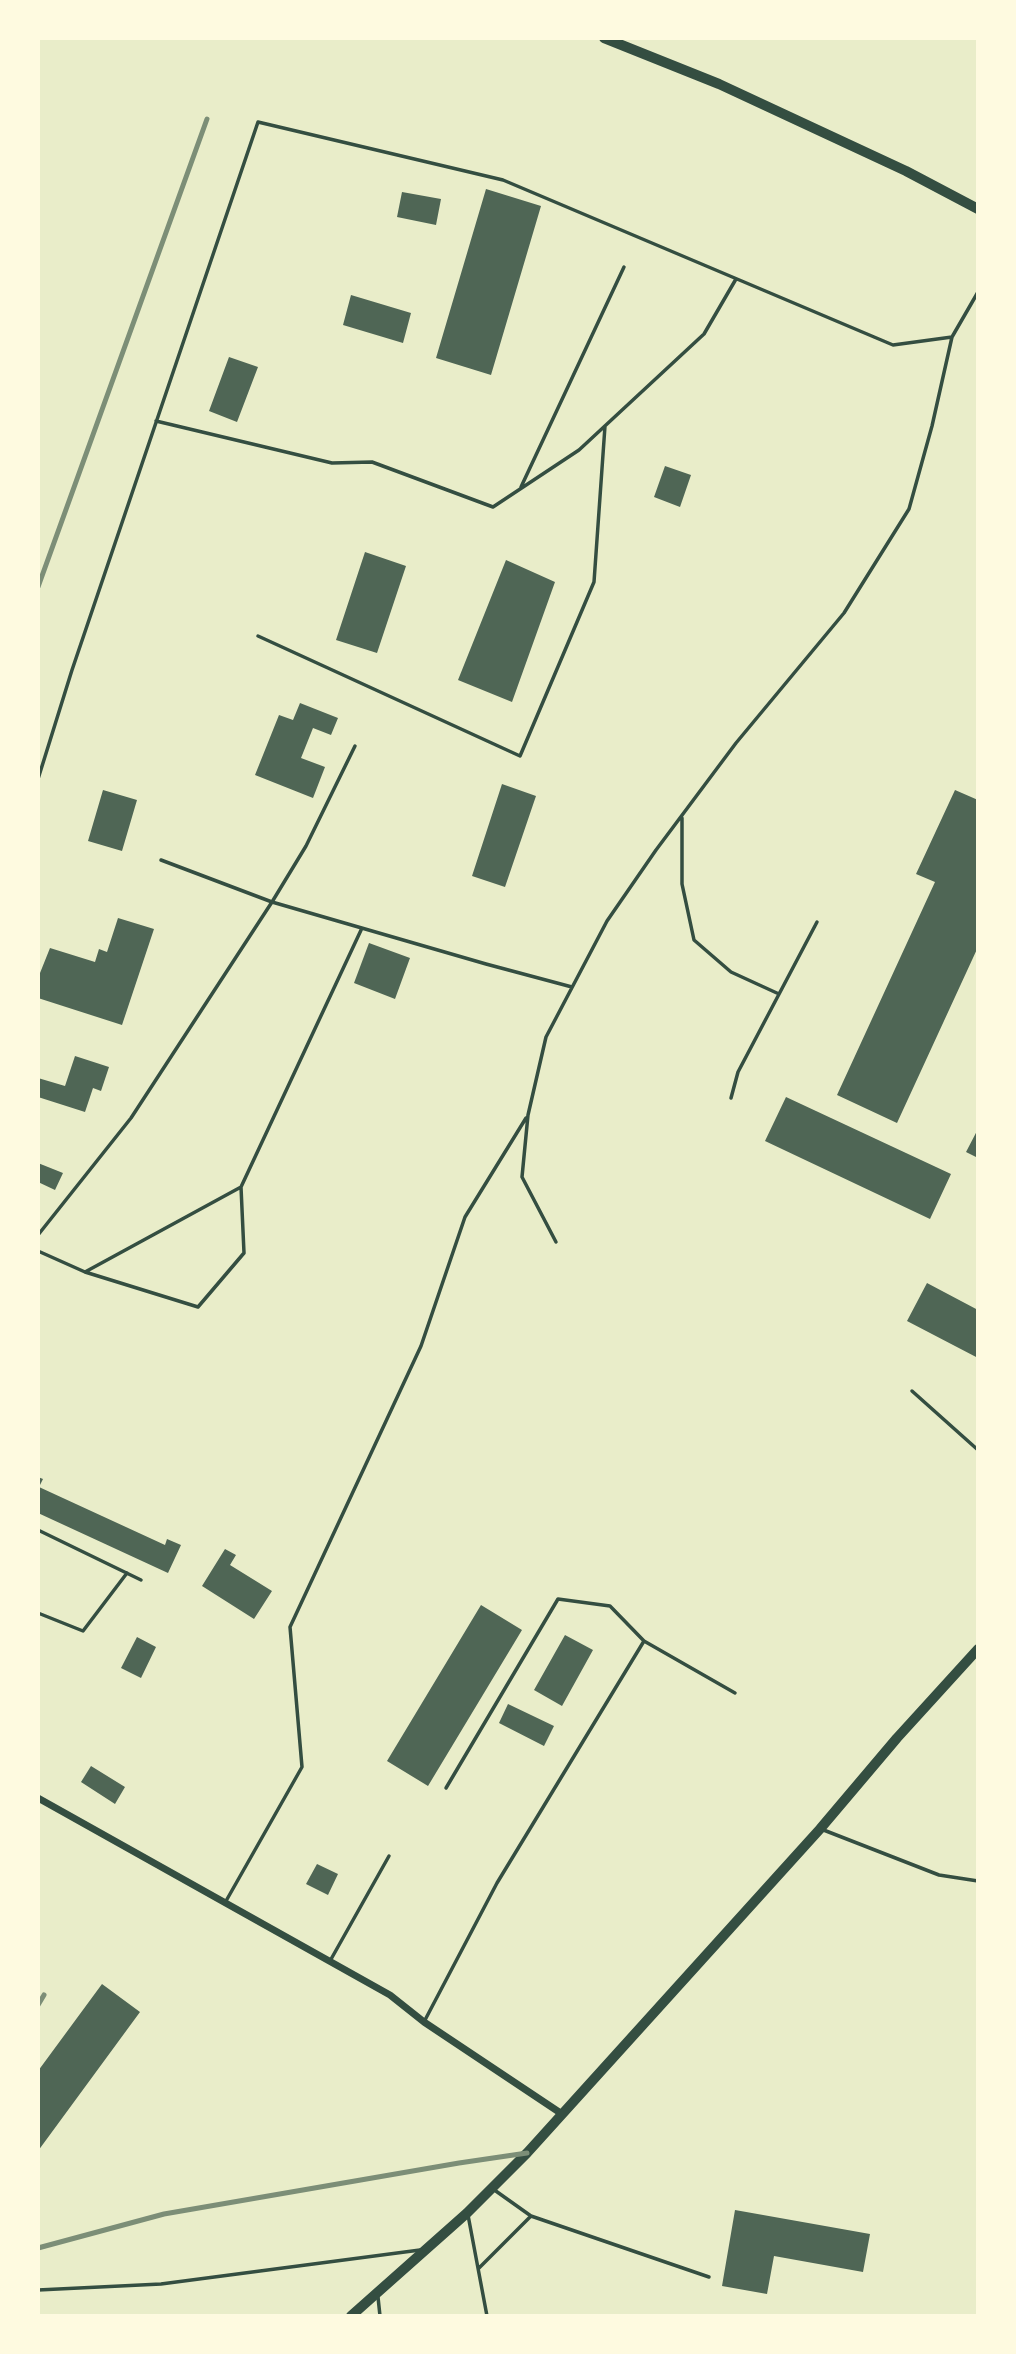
<!DOCTYPE html>
<html>
<head>
<meta charset="utf-8">
<style>
	body { margin:0 }
	#map { position:relative; width:1016px; height:2354px; overflow:hidden; background:#e9edc9; font-family:"DejaVu Sans",sans-serif }
	canvas { display:block }
	.frame { position:absolute; inset:0; border:40px solid #fefae0; pointer-events:none }
</style>
</head>
<body>
<div id="map">
<canvas width="1016" height="2354"></canvas>
<div class="frame"></div>
</div>
<script>
const context = document.querySelector('canvas').getContext('2d');
context.lineJoin = 'round';
function fill(path, color) { context.fillStyle = color; context.fill(path, 'evenodd'); }
const shape = rows => new Path2D(rows.map(r => 'M' + r).join(''));
function stroke(path, color, width, dash) { context.strokeStyle = color; context.lineWidth = width; context.lineCap = dash ? 'butt' : 'round'; context.setLineDash(dash || []); context.stroke(path); }
fill(shape([
	[486,189,541,206,491,375,436,358],
	[402,192,441,199,436,225,397,217],
	[351,295,411,313,403,343,343,325],
	[229,357,258,367,237,422,209,411],
	[665,466,691,475,680,507,654,497],
	[365,552,406,566,377,653,336,640],
	[506,560,555,582,512,702,458,680],
	[300,703,338,718,331,735,313,728,301,758,325,767,313,798,255,775,279,715,293,720],
	[502,784,536,796,505,887,472,876],
	[103,790,137,800,122,851,88,841],
	[955,790,978,800,978,947,897,1123,837,1095,935,882,916,874],
	[118,918,154,929,122,1025,38,998,38,978,50,948,95,962,99,949,107,952],
	[369,943,410,958,395,999,354,983],
	[75,1056,109,1067,101,1091,93,1088,85,1112,38,1097,38,1078,65,1086],
	[786,1097,951,1174,930,1219,765,1141],
	[978,1129,978,1158,966,1152],
	[38,1163,63,1173,55,1190,38,1182],
	[927,1283,978,1310,978,1358,907,1321],
	[38,1477,43,1479,39,1487,165,1545,167,1539,181,1545,168,1573,38,1513],
	[225,1549,236,1555,230,1565,272,1591,254,1619,202,1586],
	[481,1605,522,1630,428,1786,387,1761],
	[565,1635,593,1650,562,1706,534,1690],
	[137,1637,156,1647,141,1678,121,1668],
	[508,1704,554,1726,544,1746,499,1723],
	[91,1766,125,1787,115,1804,81,1782],
	[317,1864,338,1874,328,1895,306,1884],
	[102,1984,140,2012,38,2151,38,2071],
	[735,2210,870,2234,863,2272,774,2256,767,2294,722,2286]
]), '#4f6655');
stroke(shape([
	[156,421,332,463,372,462,493,507,579,450,704,334,736,279],
	[521,487,624,267],
	[258,636,520,756,594,582,605,426],
	[38,779,72,670,258,122,503,180,893,345,952,337],
	[682,818,682,884,694,940,731,972,779,994],
	[161,860,272,902,486,964,572,987],
	[731,1098,738,1072,817,922],
	[38,1235,131,1118,272,902,306,846,355,746],
	[556,1242,522,1177,528,1115,546,1037,607,921,656,850,736,743,844,613,909,509,932,426,952,337,978,292],
	[38,1251,85,1272,241,1187,362,928],
	[85,1272,198,1307,244,1253,241,1187],
	[912,1391,978,1450],
	[38,1530,141,1580],
	[38,1613,83,1631,127,1573],
	[644,1641,735,1693],
	[821,1829,939,1875,978,1881],
	[226,1901,302,1767,290,1627,421,1346,465,1217,526,1118],
	[330,1961,389,1856],
	[425,2020,497,1883,644,1641,610,1606,558,1599,446,1788],
	[493,2189,531,2216,709,2277],
	[468,2215,487,2316],
	[479,2268,531,2216],
	[38,2290,161,2284,420,2250],
	[378,2297,380,2316]
]), '#344e41', 3.5);
stroke(shape([
	[38,1798,390,1995,424,2022,562,2114]
]), '#344e41', 7);
stroke(shape([
	[604,38,719,84,906,171,978,209],
	[351,2316,467,2213,527,2153,820,1829,897,1738,978,1649]
]), '#344e41', 10);
stroke(shape([
	[38,587,207,119],
	[38,2005,44,1995],
	[38,2248,164,2214,459,2163,527,2153]
]), '#7c8e77', 5);
</script>
</body>
</html>
